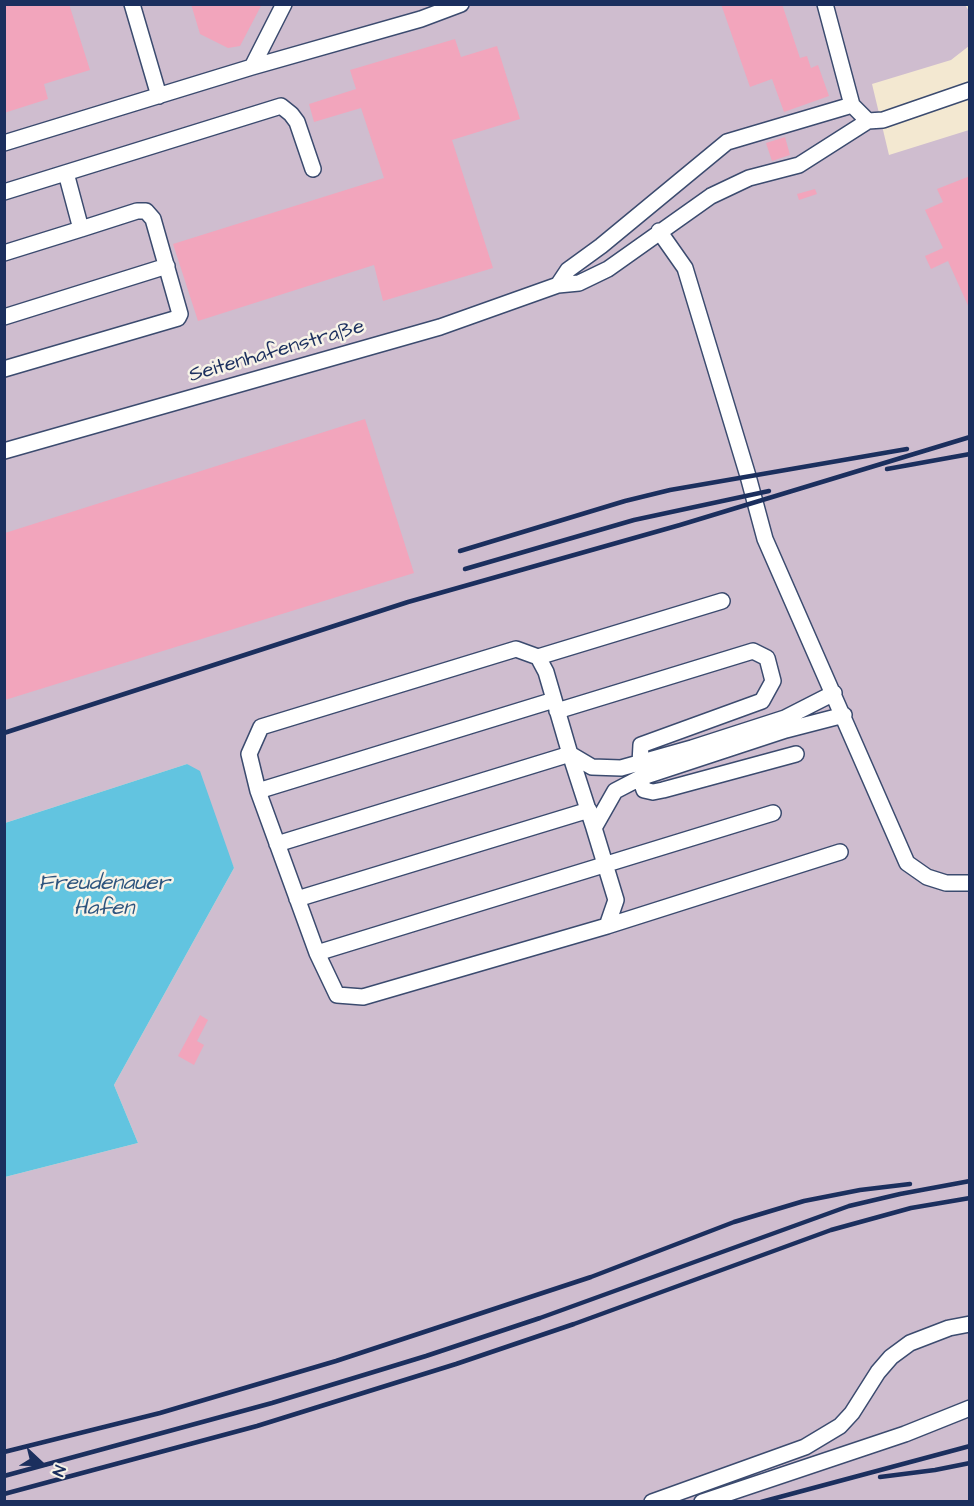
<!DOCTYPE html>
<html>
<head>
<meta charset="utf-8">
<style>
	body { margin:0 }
	#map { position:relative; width:974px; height:1506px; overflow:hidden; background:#f3e8d1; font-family:"Architects Daughter",sans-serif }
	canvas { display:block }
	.frame { position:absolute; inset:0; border:6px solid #1b2f5e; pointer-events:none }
	.north { position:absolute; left:12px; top:1434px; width:60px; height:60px; -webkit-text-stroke:4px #f7f3e8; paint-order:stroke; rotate:112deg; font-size:16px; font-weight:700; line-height:24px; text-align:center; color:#1b2f5e }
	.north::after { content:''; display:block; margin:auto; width:21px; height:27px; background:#1b2f5e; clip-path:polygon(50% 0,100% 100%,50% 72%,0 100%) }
</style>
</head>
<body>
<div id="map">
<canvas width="974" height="1506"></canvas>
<div class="frame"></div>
<div class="north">N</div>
</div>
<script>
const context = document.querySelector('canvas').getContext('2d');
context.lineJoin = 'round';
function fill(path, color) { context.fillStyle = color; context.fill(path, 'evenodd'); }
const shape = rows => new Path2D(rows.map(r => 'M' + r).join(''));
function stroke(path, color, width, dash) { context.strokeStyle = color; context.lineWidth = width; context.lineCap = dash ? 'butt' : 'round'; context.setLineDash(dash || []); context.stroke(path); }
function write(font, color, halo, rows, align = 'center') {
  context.font = font + ' "Architects Daughter",sans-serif'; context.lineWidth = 5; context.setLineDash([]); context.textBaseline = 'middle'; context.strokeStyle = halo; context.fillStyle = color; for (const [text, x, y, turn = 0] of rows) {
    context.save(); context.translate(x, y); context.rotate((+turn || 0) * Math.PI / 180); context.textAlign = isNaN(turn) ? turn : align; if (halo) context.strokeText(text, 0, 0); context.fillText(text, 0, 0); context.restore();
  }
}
fill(shape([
	[5,5,965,5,969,11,969,46,951,60,872,84,889,155,969,130,969,1501,5,1502,5,1177,138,1143,114,1085,234,868,187,764,5,823]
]), '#cfbdcf');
fill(shape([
	[187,764,200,771,234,868,114,1085,138,1143,5,1177,5,823]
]), '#62c4e0');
fill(shape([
	[4,4,69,4,90,70,44,84,48,99,4,113],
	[191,4,262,4,240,46,228,48,200,34],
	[721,4,782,4,800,58,807,56,811,68,818,65,829,96,784,112,772,79,750,87],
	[455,39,461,57,497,46,520,119,452,140,493,268,383,301,374,265,198,321,173,244,384,178,361,108,314,122,309,104,356,89,350,70],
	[785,137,790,155,772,161,766,143],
	[970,176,970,310,948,261,931,269,925,256,943,248,925,210,943,202,937,189],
	[815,189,817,194,799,200,797,194],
	[365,419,414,573,5,700,5,533],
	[200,1015,208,1020,197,1041,204,1045,194,1065,178,1056]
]), '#f2a5bc');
const lane = shape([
	[132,4,159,96],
	[825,4,852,105,868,121],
	[252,67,284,4],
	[4,143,252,67,421,19,461,4],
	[4,192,281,106,291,114,297,122,313,169],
	[659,231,685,268,748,476,765,539,907,863,927,877,946,883,970,883],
	[4,253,81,229],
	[558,285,568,270,601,246,727,142,852,105],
	[4,317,167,266],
	[4,369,178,318,180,314,153,219,146,211,137,211,81,229,66,173],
	[4,451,440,327,558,285,579,283,608,269,711,196,749,178,799,165,868,121,883,120,970,90],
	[538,657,722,601],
	[834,693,785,718,692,748,621,768,592,767,570,754,546,672,538,657,516,649,261,727,249,754,258,791,317,953,337,995,363,997,607,926,616,900,594,828,615,791,640,778,786,730,844,715],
	[557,711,753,651,767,658,773,681,762,701,641,745,640,763],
	[640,778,644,790,653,792,663,790,796,754],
	[258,791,554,700],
	[277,844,570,754,594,828],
	[297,899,589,810],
	[607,926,840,852],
	[317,953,773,813],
	[652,1502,805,1447,840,1426,852,1413,878,1372,891,1357,910,1343,949,1328,970,1324],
	[702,1502,905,1434,970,1408]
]);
stroke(lane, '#3b4b6f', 18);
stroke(lane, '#fff', 15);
stroke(shape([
	[887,469,970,454],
	[460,551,625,501,670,490,907,449],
	[465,569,634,520,769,491],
	[4,733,408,602,680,525,970,437],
	[4,1452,160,1413,336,1361,591,1277,734,1222,804,1201,860,1190,910,1184],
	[4,1476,272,1403,426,1356,540,1318,849,1206,900,1194,970,1181],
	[880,1477,935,1470,970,1463],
	[4,1494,257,1426,456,1364,574,1324,831,1230,911,1208,970,1198],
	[761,1502,970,1446]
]), '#1b2f5e', 4.5);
write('21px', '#1b2f5e', '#f7f3e8', [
	["Seitenhafenstraße",277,352,-16]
]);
write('italic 22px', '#2d547e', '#f7f3e8', [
	["Freudenauer",104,884],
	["Hafen",104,909]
]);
</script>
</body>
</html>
